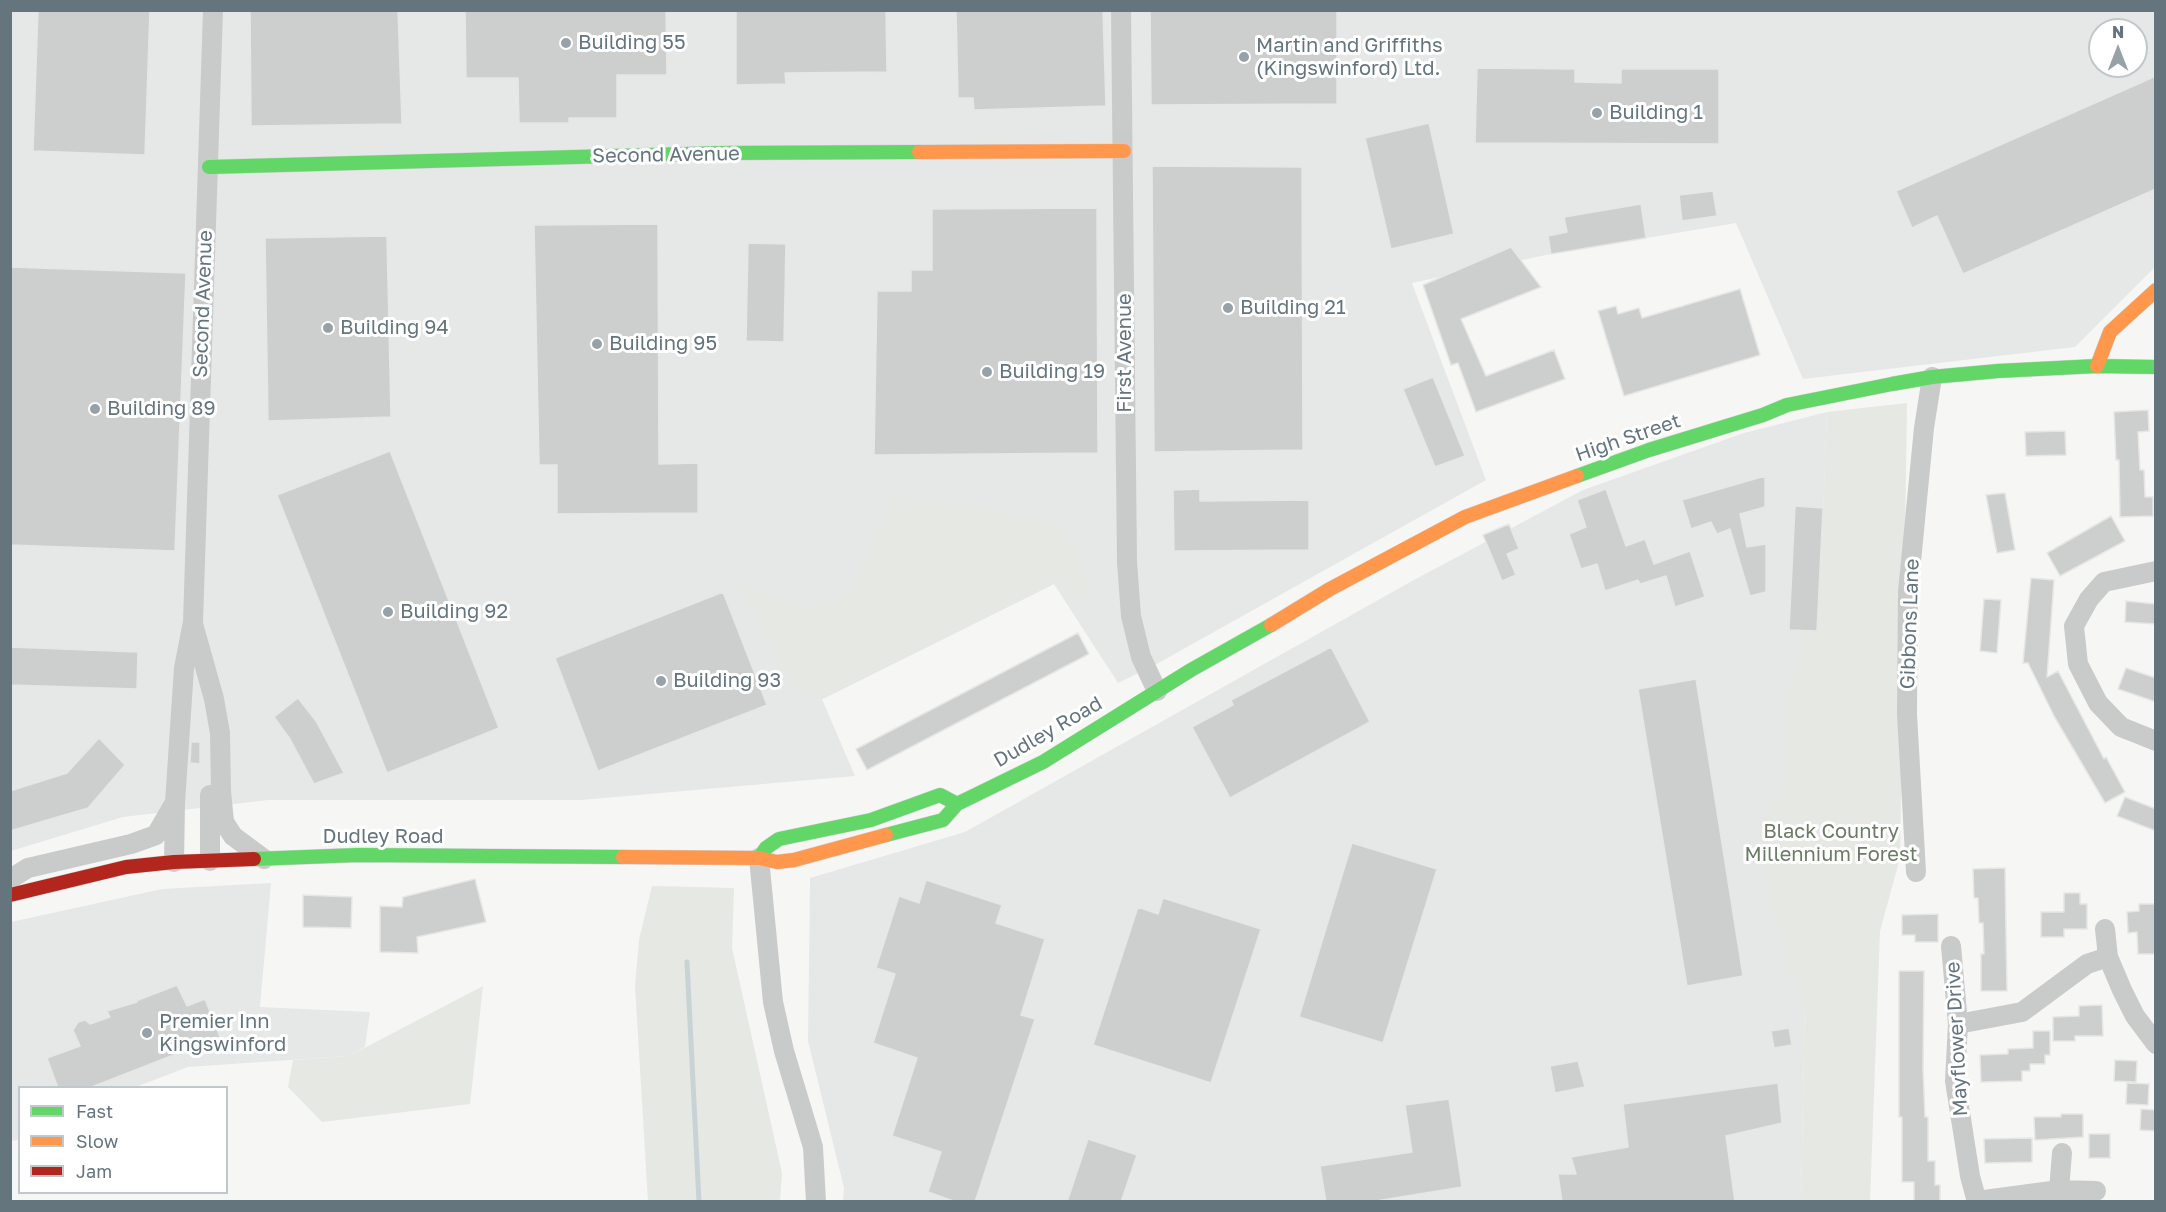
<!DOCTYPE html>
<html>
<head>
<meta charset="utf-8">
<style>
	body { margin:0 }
	#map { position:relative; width:2166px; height:1212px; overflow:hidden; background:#f6f6f5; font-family:"Golos Text",sans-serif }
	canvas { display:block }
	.frame { position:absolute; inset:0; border:12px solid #64757e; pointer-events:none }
	.legend { position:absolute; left:18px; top:1086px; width:210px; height:108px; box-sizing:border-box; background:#fff; border:2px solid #c1c8cb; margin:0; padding:8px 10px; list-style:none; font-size:18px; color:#64757e }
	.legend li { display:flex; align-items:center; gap:12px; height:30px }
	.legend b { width:30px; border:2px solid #c1c8cb }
	.north { position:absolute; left:2088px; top:18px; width:60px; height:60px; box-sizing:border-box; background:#fff; border:2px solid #c1c8cb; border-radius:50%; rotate:0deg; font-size:16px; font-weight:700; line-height:24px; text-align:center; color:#64757e }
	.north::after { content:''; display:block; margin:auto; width:21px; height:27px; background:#97a2a8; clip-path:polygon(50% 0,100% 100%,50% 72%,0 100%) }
</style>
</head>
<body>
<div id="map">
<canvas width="2166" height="1212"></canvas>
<div class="frame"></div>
<ul class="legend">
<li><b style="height:8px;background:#63d668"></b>Fast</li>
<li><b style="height:8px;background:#ff974d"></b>Slow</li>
<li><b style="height:8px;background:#b3261e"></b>Jam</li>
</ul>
<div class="north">N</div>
</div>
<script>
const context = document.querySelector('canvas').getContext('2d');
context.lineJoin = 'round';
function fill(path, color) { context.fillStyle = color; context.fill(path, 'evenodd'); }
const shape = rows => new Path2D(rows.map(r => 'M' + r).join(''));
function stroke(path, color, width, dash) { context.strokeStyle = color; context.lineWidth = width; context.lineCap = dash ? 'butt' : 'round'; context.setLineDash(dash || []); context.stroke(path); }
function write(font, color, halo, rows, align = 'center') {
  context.font = font + ' "Golos Text",sans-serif'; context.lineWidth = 6; context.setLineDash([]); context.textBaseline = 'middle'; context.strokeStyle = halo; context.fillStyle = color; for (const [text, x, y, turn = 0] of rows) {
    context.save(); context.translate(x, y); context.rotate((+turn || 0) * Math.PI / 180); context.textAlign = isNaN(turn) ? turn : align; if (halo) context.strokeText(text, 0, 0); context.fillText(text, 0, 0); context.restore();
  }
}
fill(shape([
	[11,11,2155,11,2155,267,2075,347,1803,379,1736,223,1551,254,1412,283,1486,480,1153,666,1118,683,1054,584,822,699,855,776,581,800,268,800,123,817,11,851],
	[2100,30,2136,30,2136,66,2100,66],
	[1827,412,1805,1000,1801,1201,843,1201,844,1188,808,1041,810,878,965,832,1412,581,1583,490,1744,433],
	[271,883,260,1007,370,1012,365,1047,349,1056,188,1067,136,1087,20,1088,19,1140,11,1141,11,922,162,889]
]), '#e6e8e7');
fill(shape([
	[1907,403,1900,858,1880,931,1870,1201,1801,1201,1805,1000,1789,975,1757,837,1786,778,1786,697,1821,567,1827,412],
	[896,496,1056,520,1089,577,1089,603,1054,584,821,700,794,692,737,581,804,607,835,602,858,573],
	[652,886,734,888,732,948,782,1173,780,1201,648,1201,635,986,639,940],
	[483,986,470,1104,322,1122,288,1087,293,1060,349,1056]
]), '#e5e8e3');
stroke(shape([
	[687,962,699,1202]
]), '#c9d2d5', 5);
const building = shape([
	[38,10,150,10,145,155,33,151,38,10],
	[250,10,398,10,402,124,251,126,250,10],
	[465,10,666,10,667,75,617,75,617,118,569,118,569,123,519,123,518,78,466,78,465,10],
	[736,10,886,10,887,72,785,73,786,84,736,85,736,10],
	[956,10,1103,10,1106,106,974,110,973,98,958,98,956,10],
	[1150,10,1337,10,1337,104,1151,105,1150,10],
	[1477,68,1575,69,1575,82,1621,83,1621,69,1719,69,1719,144,1475,143,1477,68],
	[2156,76,2156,189,1963,274,1937,216,1912,228,1896,191,2156,76],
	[1429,123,1454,234,1391,249,1365,138,1429,123],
	[1152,166,1302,167,1303,450,1154,452,1152,166],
	[1713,191,1717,216,1682,221,1679,195,1713,191],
	[1641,204,1646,238,1551,254,1548,236,1567,232,1564,217,1641,204],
	[1097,208,1098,453,874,455,877,291,911,291,911,270,932,270,932,209,1097,208],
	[658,224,659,464,698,463,698,513,557,514,557,465,539,465,534,225,658,224],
	[387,236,391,417,268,421,265,238,387,236],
	[748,243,786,244,784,342,746,341,748,243],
	[1511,247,1541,287,1461,319,1486,376,1554,350,1565,379,1476,412,1458,363,1451,365,1423,285,1511,247],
	[10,267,186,273,175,551,10,545,10,267],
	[1740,289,1760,355,1624,396,1598,311,1616,306,1618,314,1639,308,1642,318,1740,289],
	[1433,377,1465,456,1435,467,1403,389,1433,377],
	[2148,410,2149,431,2138,432,2140,470,2144,470,2145,497,2153,497,2153,516,2120,517,2119,460,2116,460,2114,412,2148,410],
	[2065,431,2066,455,2026,456,2025,432,2065,431],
	[390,451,499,728,387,773,277,495,390,451],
	[1765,476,1765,507,1740,514,1747,547,1766,544,1766,592,1750,596,1730,529,1717,534,1711,522,1691,529,1682,500,1765,476],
	[1200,489,1200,501,1309,500,1309,550,1174,551,1173,490,1200,489],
	[1606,489,1626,546,1645,539,1654,564,1690,551,1705,597,1675,607,1666,576,1640,584,1638,580,1605,591,1597,564,1581,569,1569,534,1586,527,1577,500,1606,489],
	[2005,493,2015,550,1997,553,1986,495,2005,493],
	[1795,506,1823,508,1817,631,1789,630,1795,506],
	[2111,516,2125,541,2060,576,2047,553,2111,516],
	[1509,524,1519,549,1507,554,1516,575,1502,581,1483,535,1509,524],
	[2031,578,2054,580,2047,677,2058,671,2104,759,2106,757,2125,792,2105,803,2054,716,2028,663,2023,663,2031,578],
	[723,592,767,705,598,771,555,658,723,592],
	[1984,599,2001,600,1997,653,1980,651,1984,599],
	[2126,601,2156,604,2156,624,2125,622,2126,601],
	[1078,633,1089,654,867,770,856,749,1078,633],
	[10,647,138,652,137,689,10,685,10,647],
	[1331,647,1370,722,1230,798,1192,727,1233,705,1231,700,1331,647],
	[2126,668,2156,678,2156,702,2118,689,2126,668],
	[1696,679,1743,976,1687,986,1638,689,1696,679],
	[298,698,316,721,344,773,314,784,290,739,274,717,298,698],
	[99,738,125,765,88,808,10,831,10,791,67,773,99,738],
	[191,742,200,742,200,764,190,763,191,742],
	[2125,797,2156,809,2156,831,2117,816,2125,797],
	[1352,843,1437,869,1383,1043,1299,1017,1352,843],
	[2005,868,2007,991,1981,991,1981,954,1984,954,1983,923,1979,923,1978,898,1974,898,1973,869,2005,868],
	[475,879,486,922,417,937,418,953,380,952,380,906,402,907,403,897,475,879],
	[926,880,1002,905,996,923,1045,939,1021,1015,1035,1019,975,1202,956,1202,928,1192,941,1152,892,1136,917,1058,873,1043,895,974,876,968,899,896,919,903,926,880],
	[2064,893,2080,893,2080,904,2087,904,2087,929,2064,929,2064,937,2041,937,2041,912,2064,912,2064,893],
	[303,895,352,897,351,928,303,927,303,895],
	[1163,898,1261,929,1211,1083,1093,1045,1138,907,1158,914,1163,898],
	[2139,904,2156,904,2156,954,2138,954,2137,932,2128,933,2127,912,2139,911,2139,904],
	[1938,914,1938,942,1915,942,1915,935,1902,935,1902,915,1938,914],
	[1899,971,1924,971,1923,1068,1925,1117,1928,1117,1928,1161,1935,1161,1935,1185,1940,1185,1940,1202,1914,1202,1914,1182,1902,1182,1902,1117,1899,1117,1899,971],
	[177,985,187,1006,205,999,220,1037,89,1088,58,1088,47,1058,80,1046,73,1030,78,1022,85,1020,90,1024,110,1017,107,1011,137,1002,136,1001,177,985],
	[2102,1005,2103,1036,2075,1036,2075,1041,2053,1041,2053,1017,2079,1016,2079,1006,2102,1005],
	[1789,1028,1792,1045,1774,1048,1771,1031,1789,1028],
	[2033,1031,2050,1031,2050,1055,2045,1055,2045,1064,2030,1064,2030,1071,2022,1071,2022,1081,1981,1082,1980,1055,2008,1054,2008,1049,2033,1048,2033,1031],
	[2115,1060,2137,1061,2136,1082,2114,1081,2115,1060],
	[1578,1061,1585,1087,1555,1093,1550,1066,1578,1061],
	[1778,1083,1782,1123,1726,1136,1735,1202,1562,1202,1558,1174,1576,1174,1571,1157,1628,1147,1623,1104,1778,1083],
	[2127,1083,2149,1084,2148,1105,2126,1104,2127,1083],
	[1449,1099,1462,1187,1370,1202,1326,1202,1320,1166,1412,1152,1405,1105,1449,1099],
	[2141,1109,2156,1110,2156,1131,2140,1130,2141,1109],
	[2061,1114,2083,1114,2083,1137,2035,1140,2034,1117,2061,1117,2061,1114],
	[2089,1134,2110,1134,2110,1158,2089,1158,2089,1134],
	[2032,1138,2032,1162,1985,1163,1984,1139,2032,1138],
	[1088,1139,1137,1155,1121,1202,1067,1202,1088,1139]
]);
fill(building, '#cdcece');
stroke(building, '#e6e6e5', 1.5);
const fast = shape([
	[209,167,722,153,919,152],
	[1577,476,1649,450,1763,415,1787,405,1892,384,1932,377,1998,371,2097,366,2156,367],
	[886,835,943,820,957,804,1043,762,1191,670,1271,625],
	[759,858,766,848,779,839,871,820,940,795,957,804],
	[254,859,358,855,623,857]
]);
const slow = shape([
	[919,152,1124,151],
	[2097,366,2110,332,2156,290],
	[1271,625,1330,589,1465,517,1577,476],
	[623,857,759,858,777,862,794,860,886,835]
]);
const jam = shape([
	[10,895,126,867,174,862,254,859]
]);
stroke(fast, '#d2d3d3', 15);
stroke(slow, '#d2d3d3', 15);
stroke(jam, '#d2d3d3', 15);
stroke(shape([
	[1121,10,1127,562,1131,616,1141,657,1157,691],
	[2156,571,2104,582,2089,599,2074,626,2078,664,2098,703,2121,727,2156,741],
	[193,624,214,699,220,733,221,791,224,822,233,836,264,859],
	[759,858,773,1002,784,1051,813,1147,816,1202],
	[210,861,210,795],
	[174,862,175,803,184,668,193,622,213,10],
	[1916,872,1907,714,1908,592,1924,428,1932,377],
	[10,879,28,868,131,844,156,835,174,804],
	[2105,929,2108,957,2122,990,2135,1016,2156,1044],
	[1951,946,1958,1024,1955,1081,1970,1176,1977,1202],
	[1958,1024,2022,1012,2087,964,2108,957],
	[2059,1190,2062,1153],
	[1977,1201,2059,1190,2096,1191]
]), '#c9caca', 20);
stroke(fast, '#63d668', 14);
stroke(slow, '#ff974d', 14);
stroke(jam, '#b3261e', 14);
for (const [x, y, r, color] of [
	[566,43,6,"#97a2a8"],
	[1244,57,6,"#97a2a8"],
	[1597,113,6,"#97a2a8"],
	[1228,308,6,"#97a2a8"],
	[328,328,6,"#97a2a8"],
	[597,344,6,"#97a2a8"],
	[987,372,6,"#97a2a8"],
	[95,409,6,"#97a2a8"],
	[388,612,6,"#97a2a8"],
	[661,681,6,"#97a2a8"],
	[147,1033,6,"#97a2a8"]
]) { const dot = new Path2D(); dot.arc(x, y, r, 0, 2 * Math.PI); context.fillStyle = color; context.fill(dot); stroke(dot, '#fff', 2); }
write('20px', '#64757e', '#fff', [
	["Building 55",578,43],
	["Martin and Griffiths",1256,46],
	["(Kingswinford) Ltd.",1256,69],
	["Building 1",1609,113],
	["Building 21",1240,308],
	["Building 94",340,328],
	["Building 95",609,344],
	["Building 19",999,372],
	["Building 89",107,409],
	["Building 92",400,612],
	["Building 93",673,681],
	["Premier Inn",159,1022],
	["Kingswinford",159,1045]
], 'left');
write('20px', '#64757e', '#fff', [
	["Second Avenue",666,155,-1],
	["Second Avenue",203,304,-88],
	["First Avenue",1125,353,-90],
	["High Street",1628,438,-19],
	["Gibbons Lane",1910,624,-88],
	["Dudley Road",1048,732,-30],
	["Dudley Road",383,837],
	["Mayflower Drive",1957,1039,-93]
]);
write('20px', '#6c7b66', '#fff', [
	["Black Country",1831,832],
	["Millennium Forest",1831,855]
]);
</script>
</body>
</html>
